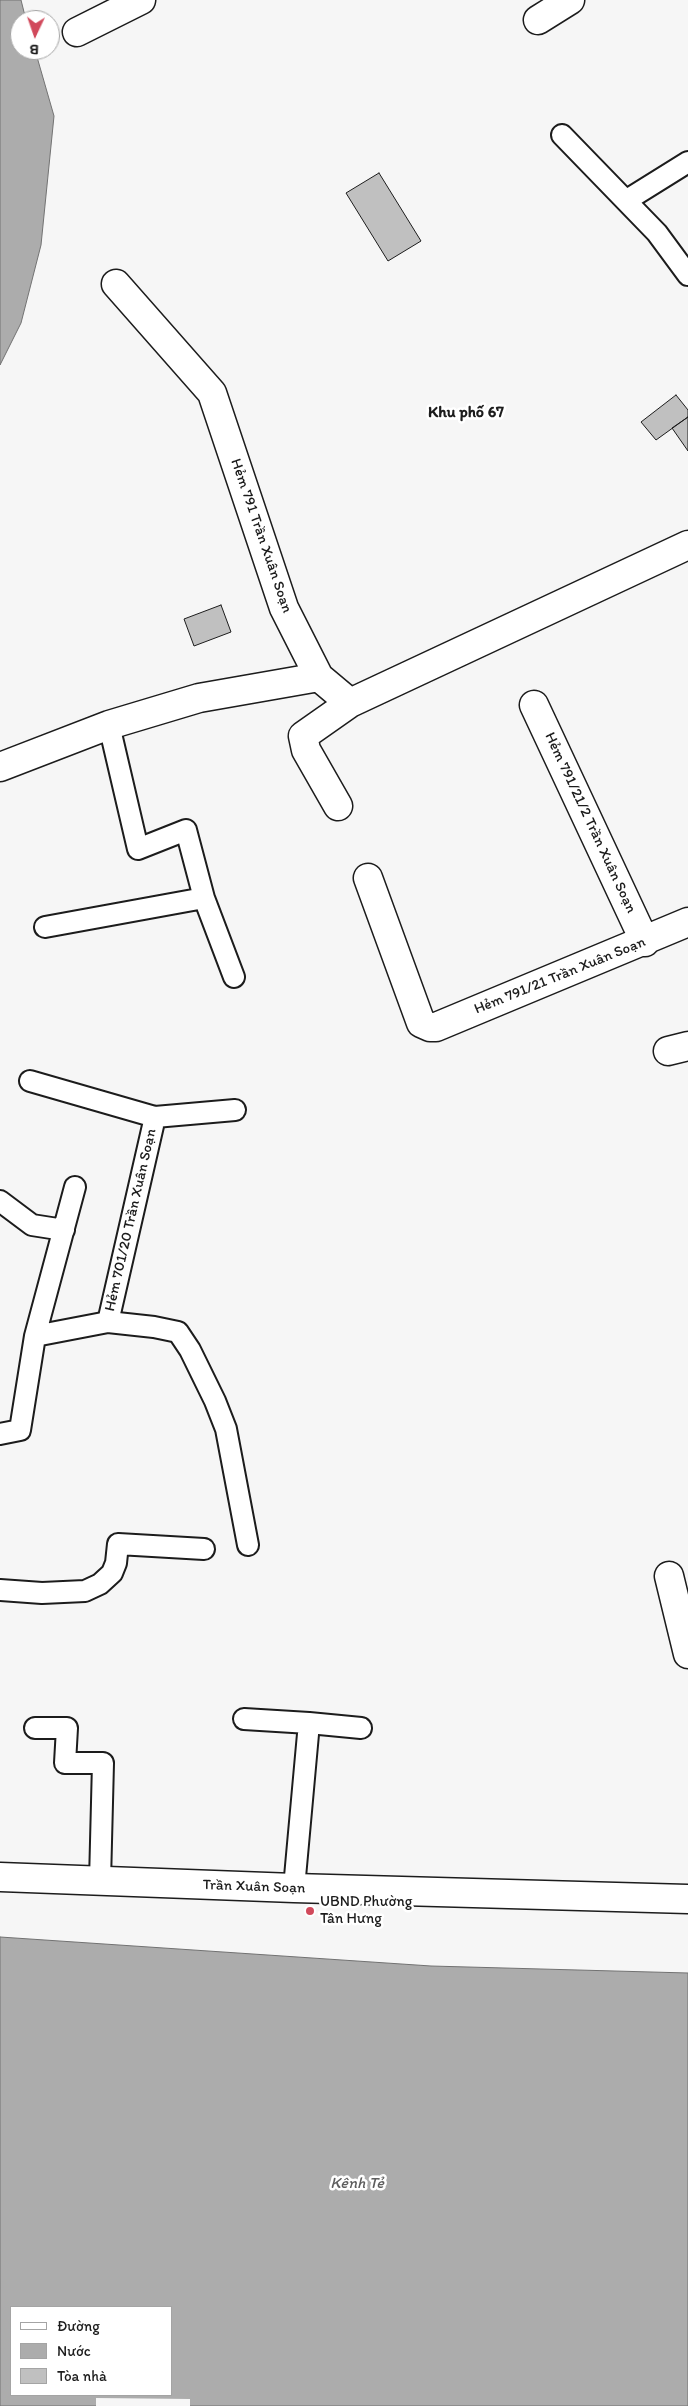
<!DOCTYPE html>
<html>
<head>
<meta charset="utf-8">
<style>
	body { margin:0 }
	#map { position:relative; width:688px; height:2406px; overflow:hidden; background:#f6f6f6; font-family:Itim,sans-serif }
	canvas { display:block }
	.legend { position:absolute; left:10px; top:2306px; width:162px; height:90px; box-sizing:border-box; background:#fff; border:1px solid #a4a4a4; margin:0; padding:6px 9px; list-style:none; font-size:15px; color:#1c1c1c }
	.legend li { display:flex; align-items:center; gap:10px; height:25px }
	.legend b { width:25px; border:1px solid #a4a4a4 }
	.north { position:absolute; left:10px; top:10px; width:50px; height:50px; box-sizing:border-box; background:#fff; border:1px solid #a4a4a4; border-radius:50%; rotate:183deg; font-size:14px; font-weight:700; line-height:20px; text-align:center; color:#1c1c1c }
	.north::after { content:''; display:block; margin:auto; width:18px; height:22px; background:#d1495b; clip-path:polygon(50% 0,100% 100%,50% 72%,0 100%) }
</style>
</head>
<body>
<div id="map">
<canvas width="688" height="2406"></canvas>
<ul class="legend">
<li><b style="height:6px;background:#fff"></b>Đường</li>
<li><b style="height:14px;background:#acacac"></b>Nước</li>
<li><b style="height:14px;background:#c0c0c0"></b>Tòa nhà</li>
</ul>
<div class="north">B</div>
</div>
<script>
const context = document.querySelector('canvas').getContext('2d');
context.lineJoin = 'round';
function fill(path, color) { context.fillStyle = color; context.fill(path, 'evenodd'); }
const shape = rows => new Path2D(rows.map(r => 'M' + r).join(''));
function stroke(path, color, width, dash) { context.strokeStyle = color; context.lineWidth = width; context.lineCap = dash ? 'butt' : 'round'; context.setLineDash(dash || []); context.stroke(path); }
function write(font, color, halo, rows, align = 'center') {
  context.font = font + ' Itim,sans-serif'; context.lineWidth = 5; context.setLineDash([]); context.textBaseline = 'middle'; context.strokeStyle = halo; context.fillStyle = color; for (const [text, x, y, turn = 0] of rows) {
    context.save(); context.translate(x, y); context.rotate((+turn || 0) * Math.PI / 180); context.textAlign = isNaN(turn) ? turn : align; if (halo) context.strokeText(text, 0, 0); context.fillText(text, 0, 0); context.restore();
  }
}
const water = shape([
	[0,0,21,0,26,20,20,20,20,50,35,50,54,116,41,245,21,323,0,365,0,0],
	[0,1937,431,1966,688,1973,688,2406,0,2406,0,1937],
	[11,2307,171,2307,171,2395,11,2395,11,2307]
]);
fill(water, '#acacac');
stroke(water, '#727272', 1);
fill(shape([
	[96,2398,190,2399,190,2406,96,2406]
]), '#f6f6f6');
const building = shape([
	[379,173,421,241,388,261,346,193,379,173],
	[676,395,688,410,688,417,656,440,641,422,676,395],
	[688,417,688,451,672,428,688,417],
	[221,605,231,632,194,646,184,619,221,605]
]);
fill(building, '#c0c0c0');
stroke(building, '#1c1c1c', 1);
const service = shape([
	[562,135,657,233,688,275],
	[627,200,688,162],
	[109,725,138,849,186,830,204,898,234,977],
	[45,927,204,898],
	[30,1081,155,1117,235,1110],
	[0,1201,32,1225,64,1230],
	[108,1322,155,1117],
	[35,1336,108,1322,154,1327,178,1332,190,1350,215,1401,226,1429,248,1545],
	[0,1434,20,1430,35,1336,75,1187],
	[0,1590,42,1593,85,1591,100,1584,112,1573,116,1563,118,1544,204,1549],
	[244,1719,309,1723,294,1888],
	[309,1723,361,1728],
	[35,1728,67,1728,65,1763,103,1763,100,1881]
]);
const minor = shape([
	[538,20,570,0],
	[77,32,141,0],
	[116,284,212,393,284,608,319,677,350,703,688,545],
	[534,705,645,942],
	[0,767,109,725,199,698,319,677],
	[338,806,306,750,303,736,350,703],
	[368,878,421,1023,430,1027,436,1027,688,922],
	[668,1051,688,1046],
	[669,1576,688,1654]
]);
const secondary = shape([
	[0,1877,294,1888,688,1899]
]);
stroke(service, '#1c1c1c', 24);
stroke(minor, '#1c1c1c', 31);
stroke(secondary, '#1c1c1c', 31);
stroke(service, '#fff', 20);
stroke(minor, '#fff', 28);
stroke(secondary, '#fff', 28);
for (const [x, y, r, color] of [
	[310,1911,5,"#d1495b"]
]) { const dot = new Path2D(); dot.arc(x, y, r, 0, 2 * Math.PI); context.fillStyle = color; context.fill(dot); stroke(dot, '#fff', 2); }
write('15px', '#1c1c1c', '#fff', [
	["Hẻm 791 Trần Xuân Soạn",261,536,71],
	["Hẻm 791/21/2 Trần Xuân Soạn",590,823,65],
	["Hẻm 791/21 Trần Xuân Soạn",560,976,-22],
	["Hẻm 701/20 Trần Xuân Soạn",131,1220,-77],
	["Trần Xuân Soạn",254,1887,2]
]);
write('15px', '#1c1c1c', '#fff', [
	["UBND Phường",320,1902],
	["Tân Hưng",320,1919]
], 'left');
write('bold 16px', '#1c1c1c', '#fff', [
	["Khu phố 67",466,413]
]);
write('italic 16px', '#5d5d5d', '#fff', [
	["Kênh Tẻ",357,2184]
]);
</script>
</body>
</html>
